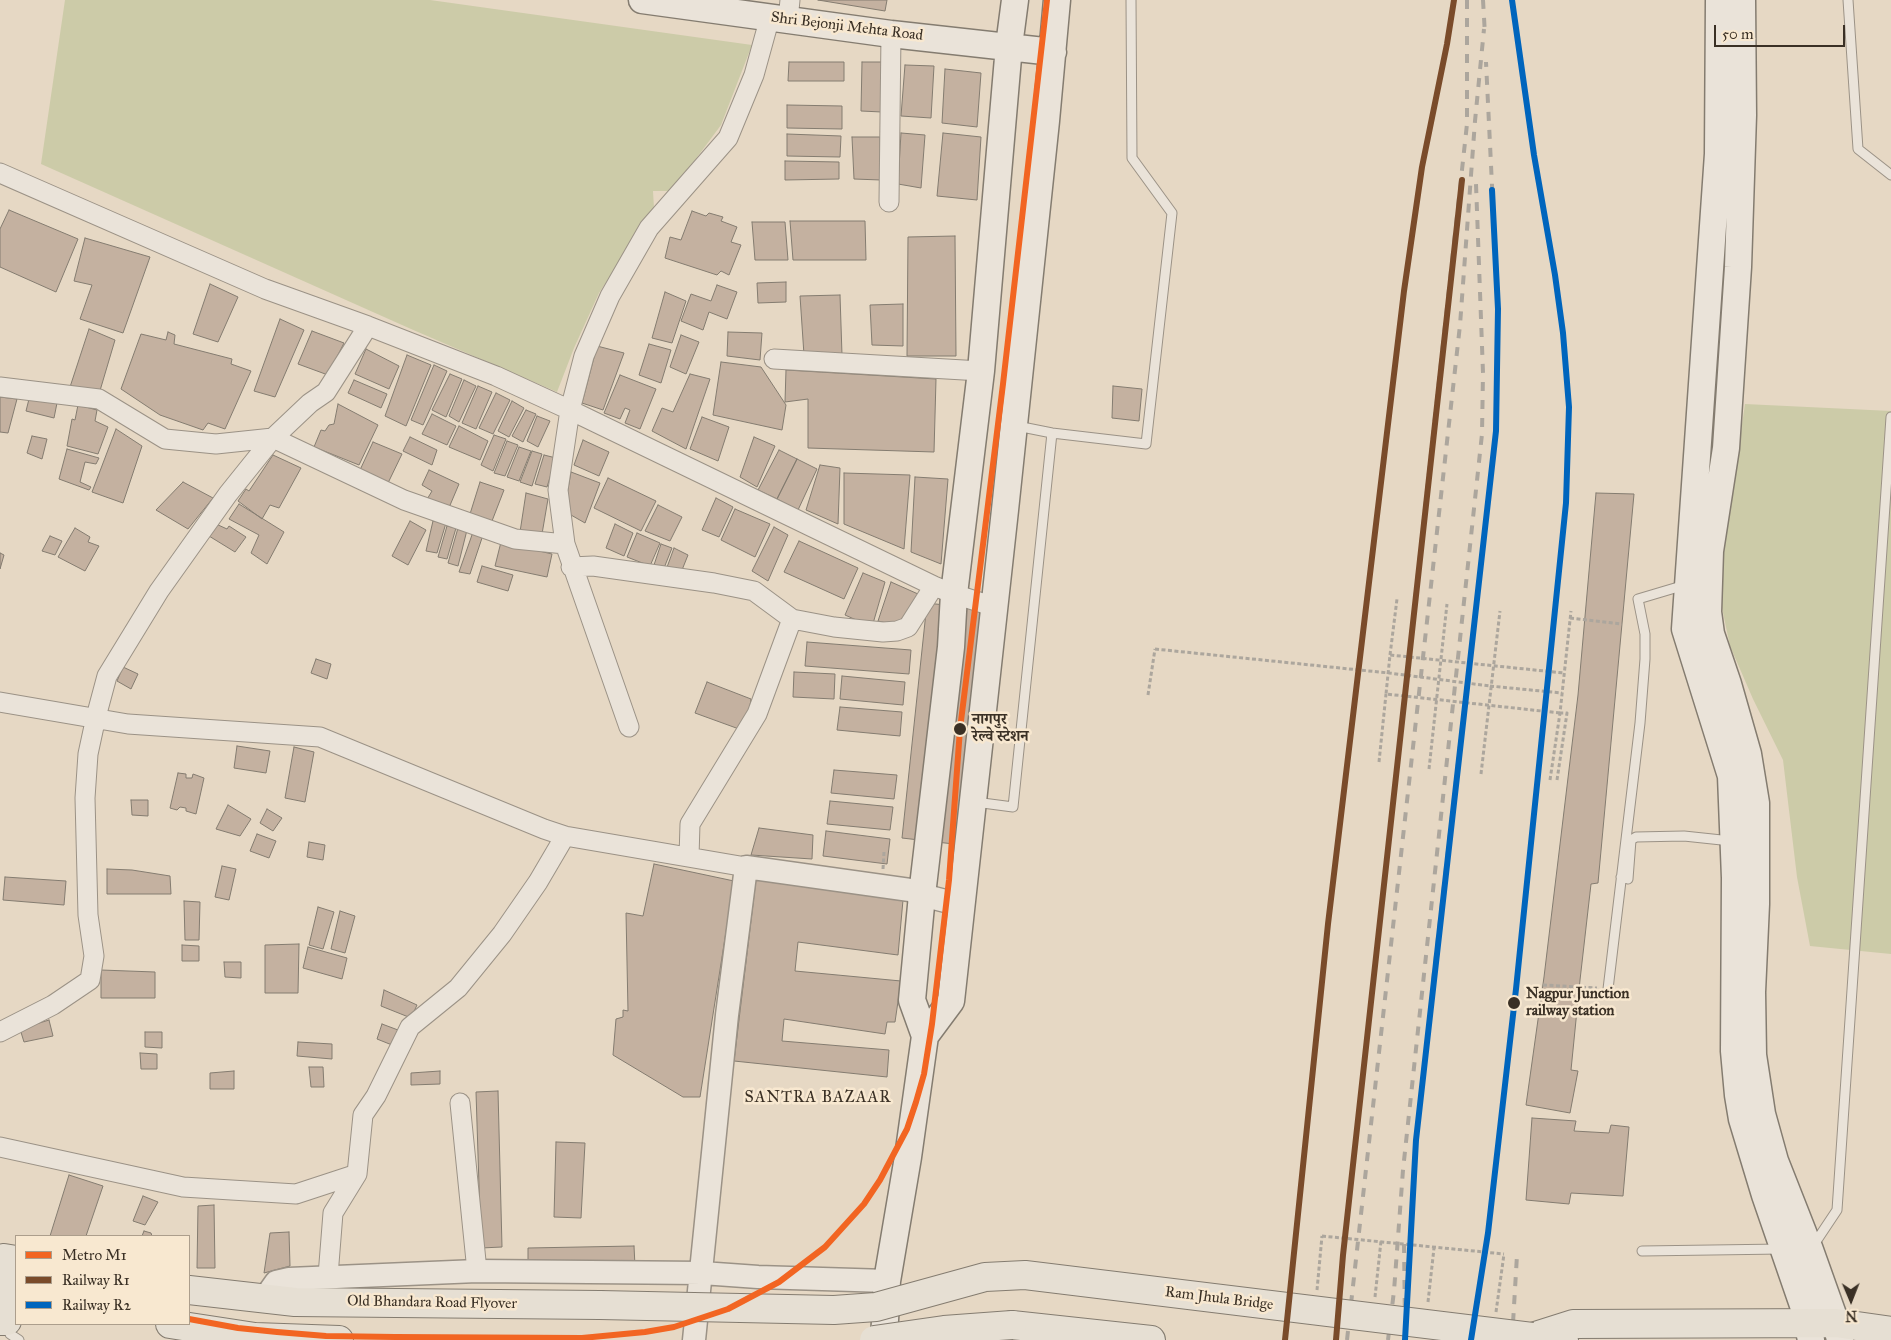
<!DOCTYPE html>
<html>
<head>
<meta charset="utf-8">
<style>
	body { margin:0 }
	#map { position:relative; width:1891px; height:1340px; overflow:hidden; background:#e6d8c4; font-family:"IM FELL Great Primer",serif }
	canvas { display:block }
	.legend { position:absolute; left:15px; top:1235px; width:175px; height:90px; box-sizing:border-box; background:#f8e8d0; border:1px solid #ac9e8c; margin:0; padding:6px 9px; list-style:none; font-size:15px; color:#3a3025 }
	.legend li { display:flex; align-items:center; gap:10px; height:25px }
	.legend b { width:25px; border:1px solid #ac9e8c }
	.north { position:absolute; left:1826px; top:1275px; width:50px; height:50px; -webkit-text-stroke:4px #f8e8d0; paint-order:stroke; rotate:179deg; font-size:14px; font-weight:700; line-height:20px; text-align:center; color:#3a3025 }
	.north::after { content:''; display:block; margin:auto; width:18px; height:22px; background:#3a3025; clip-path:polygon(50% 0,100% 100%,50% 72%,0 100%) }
	.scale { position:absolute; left:1714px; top:25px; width:131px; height:22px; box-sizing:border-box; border:2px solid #3a3025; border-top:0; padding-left:6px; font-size:15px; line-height:18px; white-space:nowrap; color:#3a3025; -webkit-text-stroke:4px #f8e8d0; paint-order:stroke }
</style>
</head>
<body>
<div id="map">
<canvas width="1891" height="1340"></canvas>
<ul class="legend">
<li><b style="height:6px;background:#f26522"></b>Metro M1</li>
<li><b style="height:6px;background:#7a4b2a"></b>Railway R1</li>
<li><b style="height:6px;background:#0065bd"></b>Railway R2</li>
</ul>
<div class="north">N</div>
<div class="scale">50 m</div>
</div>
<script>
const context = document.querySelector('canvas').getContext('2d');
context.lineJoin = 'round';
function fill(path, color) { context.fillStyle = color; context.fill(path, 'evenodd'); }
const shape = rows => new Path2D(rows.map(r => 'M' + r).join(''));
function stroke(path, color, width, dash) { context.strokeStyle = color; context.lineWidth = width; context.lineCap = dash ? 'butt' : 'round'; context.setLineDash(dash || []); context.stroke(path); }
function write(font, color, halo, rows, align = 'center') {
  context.font = font + ' "IM FELL Great Primer","Noto Serif Devanagari",serif'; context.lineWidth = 5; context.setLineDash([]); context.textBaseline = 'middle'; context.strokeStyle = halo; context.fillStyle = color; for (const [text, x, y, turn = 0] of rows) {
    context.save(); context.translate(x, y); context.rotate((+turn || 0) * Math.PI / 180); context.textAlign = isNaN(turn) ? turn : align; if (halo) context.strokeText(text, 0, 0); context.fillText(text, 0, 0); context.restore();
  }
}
fill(shape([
	[65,0,430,0,752,45,721,125,672,191,653,191,654,208,599,293,574,348,557,392,411,329,41,164],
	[1745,404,1891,411,1891,954,1810,946,1797,877,1783,760,1753,699,1730,646,1718,589]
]), '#cccba8');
const building = shape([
	[818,0,887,0,885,11,818,0],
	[789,62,844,62,844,81,788,81,789,62],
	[862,62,883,62,882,112,861,111,862,62],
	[905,65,934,66,931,118,901,116,905,65],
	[945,69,981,73,977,127,942,123,945,69],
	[787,105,842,106,842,129,787,128,787,105],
	[901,133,925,135,921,188,898,184,901,133],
	[943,133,981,137,977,200,937,196,943,133],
	[787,134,841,136,840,157,787,156,787,134],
	[852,137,880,137,881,180,854,179,852,137],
	[785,161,839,162,839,179,785,180,785,161],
	[9,210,78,239,56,292,0,267,0,229,9,210],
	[692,211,706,216,709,213,723,217,721,221,737,227,731,242,741,245,729,275,721,271,717,275,665,258,670,237,681,240,692,211],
	[790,221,865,221,866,260,793,260,790,221],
	[752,222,785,222,788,260,755,260,752,222],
	[955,236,956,356,907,356,908,237,955,236],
	[85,238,150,257,123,333,80,319,92,285,74,281,85,238],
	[786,282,786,302,758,303,757,283,786,282],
	[210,284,238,297,218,342,193,334,210,284],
	[717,285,737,292,727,319,709,312,703,330,681,321,691,294,711,301,717,285],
	[665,292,686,301,672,343,652,338,665,292],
	[840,295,842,355,804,355,800,296,840,295],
	[903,304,903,346,872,345,870,305,903,304],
	[280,319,304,330,275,397,254,391,280,319],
	[89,329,115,340,99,394,70,387,89,329],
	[312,331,344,343,328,375,298,364,312,331],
	[168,332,175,335,174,344,232,359,231,364,251,371,225,429,208,423,203,430,160,415,121,389,141,334,166,340,168,332],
	[728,332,762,333,760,360,727,356,728,332],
	[681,335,699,342,686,374,670,367,681,335],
	[649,344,671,350,661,383,639,375,649,344],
	[597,346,624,353,603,410,582,403,597,346],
	[366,349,399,366,389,389,355,374,366,349],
	[407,355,431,365,406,426,385,416,407,355],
	[721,362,761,367,786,405,782,430,713,415,721,362],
	[434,365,447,371,423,425,411,420,434,365],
	[786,370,936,379,934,452,808,448,808,399,785,402,786,370],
	[450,374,462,379,446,417,432,410,450,374],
	[690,374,710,379,686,449,652,431,662,408,673,412,690,374],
	[620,375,656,389,640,429,625,423,630,410,625,408,620,419,604,413,620,375],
	[354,380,387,394,381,408,348,393,354,380],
	[464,380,476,386,459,422,449,416,464,380],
	[478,386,492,392,476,429,462,423,478,386],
	[1113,386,1142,389,1139,421,1112,418,1113,386],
	[496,393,510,400,493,434,479,428,496,393],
	[0,397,17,399,8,433,0,432,0,397],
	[29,399,57,403,54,418,26,411,29,399],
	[512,401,524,408,509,437,498,431,512,401],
	[338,404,378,425,359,465,314,447,321,430,325,431,329,425,334,424,338,404],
	[78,405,97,410,95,421,108,427,98,454,67,446,72,419,75,420,78,405],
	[526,410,536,414,523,442,512,436,526,410],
	[432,414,456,426,447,445,422,434,432,414],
	[537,416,550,421,538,447,527,441,537,416],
	[702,417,729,427,718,461,690,449,702,417],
	[459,426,488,441,480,460,449,447,459,426],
	[116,429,142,446,123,503,92,492,116,429],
	[494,435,506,439,493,471,481,465,494,435],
	[32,436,47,439,42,459,27,453,32,436],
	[410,437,437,450,432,465,403,451,410,437],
	[754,437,775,446,757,487,740,477,754,437],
	[583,440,609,452,599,476,574,465,583,440],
	[507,441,518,445,505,476,494,473,507,441],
	[373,442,402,454,388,483,360,470,373,442],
	[519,447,531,451,519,481,507,477,519,447],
	[67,449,99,458,96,464,85,462,80,482,91,487,89,490,59,479,67,449],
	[779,450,797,459,777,499,758,490,779,450],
	[532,451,542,454,532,486,520,482,532,451],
	[273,455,301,468,279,508,270,505,262,519,238,501,246,489,249,491,273,455],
	[544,455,556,458,547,487,535,484,544,455],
	[797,459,817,469,798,510,777,499,797,459],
	[820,465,840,468,838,524,806,510,820,465],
	[429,470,459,484,448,510,426,501,432,491,422,485,429,470],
	[571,472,600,483,585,523,564,511,571,472],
	[844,473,910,475,904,549,844,524,844,473],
	[915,477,948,479,941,564,911,552,915,477],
	[608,478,656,501,641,531,594,508,608,478],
	[183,482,213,498,188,529,156,510,183,482],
	[480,482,504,490,492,521,470,514,480,482],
	[526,493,548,499,542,534,520,532,526,493],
	[1596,493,1634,494,1598,883,1591,884,1580,980,1571,1070,1578,1071,1570,1113,1526,1105,1544,977,1578,695,1596,493],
	[716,498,733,507,719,537,702,530,716,498],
	[239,504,284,532,267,564,251,553,259,535,229,519,239,504],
	[658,505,682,517,670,541,645,531,658,505],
	[735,509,770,524,755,557,721,540,735,509],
	[410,521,426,530,408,565,392,556,410,521],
	[433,521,446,523,437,553,426,551,433,521],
	[216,524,227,529,229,526,246,537,235,552,209,536,216,524],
	[615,524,633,533,624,556,606,548,615,524],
	[447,526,456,528,447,559,438,557,447,526],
	[774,527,788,535,768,581,752,571,774,527],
	[75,528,90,537,88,542,99,546,85,571,58,557,75,528],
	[458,528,467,530,458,566,448,563,458,528],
	[473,532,483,535,470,574,459,572,473,532],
	[637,533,660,543,650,566,627,557,637,533],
	[50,536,62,541,55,555,42,551,50,536],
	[799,541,858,568,844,599,784,572,799,541],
	[501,542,552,554,547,577,495,566,501,542],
	[661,544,672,548,664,568,654,565,661,544],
	[674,548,688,555,680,575,666,570,674,548],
	[0,553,4,555,0,569,0,553],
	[482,566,513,575,508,591,477,582,482,566],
	[863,573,885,582,872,627,845,615,863,573],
	[891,582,918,594,902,627,878,621,891,582],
	[927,603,997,611,971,846,902,838,927,603],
	[807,642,911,650,909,674,805,666,807,642],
	[316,659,331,664,327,679,311,673,316,659],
	[123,667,138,674,131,689,117,681,123,667],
	[794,672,835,674,834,699,793,697,794,672],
	[842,676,905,682,903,705,840,699,842,676],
	[707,682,751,699,750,706,744,724,739,729,695,713,707,682],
	[840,707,902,712,900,736,837,730,840,707],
	[237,746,270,751,266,773,234,768,237,746],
	[294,747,314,752,305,802,285,798,294,747],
	[834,770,897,775,894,799,831,793,834,770],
	[178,773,186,774,186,778,192,778,193,774,204,778,196,814,186,811,186,808,180,807,177,810,170,808,178,773],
	[131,800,148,800,148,816,132,815,131,800],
	[830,801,893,807,890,830,827,824,830,801],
	[228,805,251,819,240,836,216,829,228,805],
	[267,809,282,818,273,831,260,823,267,809],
	[759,828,813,835,812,859,751,855,759,828],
	[826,831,890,839,887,864,823,856,826,831],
	[257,834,276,841,269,858,250,851,257,834],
	[309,842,325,845,323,860,307,857,309,842],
	[654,864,734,881,700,1097,683,1097,613,1055,616,1019,623,1017,623,1010,628,1011,626,913,643,916,654,864],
	[222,866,236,869,229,900,215,897,222,866],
	[107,869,132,870,170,876,171,894,107,894,107,869],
	[5,877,66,881,64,905,3,900,5,877],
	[756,879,903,900,898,955,798,942,795,971,901,981,895,1022,887,1022,885,1034,784,1019,782,1041,889,1050,887,1077,734,1061,756,879],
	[184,901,200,902,199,940,185,940,184,901],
	[318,907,334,912,323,949,309,945,318,907],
	[340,911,355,916,345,953,331,949,340,911],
	[299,944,298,993,265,993,265,945,299,944],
	[182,945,199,946,199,961,182,961,182,945],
	[308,947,347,958,342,979,303,968,308,947],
	[224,962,241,962,241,978,225,977,224,962],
	[101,970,155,972,155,998,101,998,101,970],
	[384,990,417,1005,411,1018,381,1006,384,990],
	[49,1020,53,1036,24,1042,20,1029,49,1020],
	[382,1024,398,1030,392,1045,377,1039,382,1024],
	[145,1032,162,1032,162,1048,145,1047,145,1032],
	[298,1042,332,1044,332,1059,297,1056,298,1042],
	[140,1053,157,1054,157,1069,141,1069,140,1053],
	[309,1067,323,1067,324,1087,311,1087,309,1067],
	[234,1071,234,1089,210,1089,210,1073,234,1071],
	[440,1071,440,1084,411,1085,411,1073,440,1071],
	[498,1091,502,1247,481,1248,476,1092,498,1091],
	[1532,1118,1576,1121,1574,1131,1609,1133,1611,1125,1629,1127,1623,1196,1571,1193,1569,1204,1526,1200,1532,1118],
	[556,1142,585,1143,581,1218,554,1217,556,1142],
	[69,1175,103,1186,86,1236,50,1236,69,1175],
	[143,1196,158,1202,145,1225,133,1221,143,1196],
	[214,1205,215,1268,197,1268,198,1206,214,1205],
	[144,1231,151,1233,152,1236,142,1236,144,1231],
	[289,1232,290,1266,264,1273,270,1233,289,1232],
	[634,1246,635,1266,528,1265,528,1248,634,1246]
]);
fill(building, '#c4b1a0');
stroke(building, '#847c70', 1);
const service = shape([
	[1848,0,1858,149,1891,175],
	[1017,426,1052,433,1146,444,1172,213,1132,158,1131,0],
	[975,802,1013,807,1052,433],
	[1621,877,1628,879,1631,840,1636,837,1684,836,1731,841],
	[1608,989,1640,723,1645,659,1645,634,1638,599,1685,585],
	[1813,1246,1837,1210,1891,417],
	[1642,1251,1782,1249],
	[7,1323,10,1334,19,1340]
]);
const minor = shape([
	[770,17,754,75,728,138,649,228,610,296,584,356,570,410,934,586,954,594,995,607],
	[788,20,790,0],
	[0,173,265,289,368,326,496,376,570,410,558,490,565,544,629,727],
	[889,202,891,34],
	[774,359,981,371],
	[0,387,99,399,165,439,216,444,273,438,404,500,515,539,565,544],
	[571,567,593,566,714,583,754,591,792,619],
	[0,702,128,724,320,737,544,829,565,836,746,867],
	[689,857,690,824,757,714,792,619,834,627,883,632,897,631,908,627,934,586],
	[0,1032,53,1005,90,980,94,956,88,915,85,798,88,754,96,717,107,676,159,591,228,494,273,438,310,403,326,392,368,326],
	[460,1103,477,1271],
	[0,1147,183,1187,296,1194,357,1174],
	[328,1276,333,1213,357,1174,363,1115,376,1096,410,1027,458,988,502,934,538,882,565,836]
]);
const tertiary = shape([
	[264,1299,276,1282,289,1279,477,1271,702,1273,758,1277,887,1281],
	[694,1340,727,1015,746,867,910,890,922,895,961,905]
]);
const secondary = shape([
	[642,0,891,34,1053,52],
	[1719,0,1718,154,1685,629,1731,776,1735,878,1734,1051,1738,1095,1742,1119,1765,1195,1804,1308,1811,1340],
	[1742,0,1743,115,1738,267,1726,448,1710,551,1708,612,1711,634,1728,684,1748,754,1756,803,1756,904,1752,992,1753,1055,1762,1114,1775,1161,1810,1250,1836,1323,1840,1340],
	[925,1036,951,1001,1005,510,1046,121,1057,0],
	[884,1340,887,1281,908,1157,925,1036,912,1000,922,895,951,647,954,594,981,371,1009,46,1015,0]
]);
const primary = shape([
	[1532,1337,1573,1324,1836,1323,1891,1331]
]);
const trunk = shape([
	[189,1290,295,1302,600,1305],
	[0,1321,7,1321,7,1294,4,1258,16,1260],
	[170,1324,255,1337,339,1340],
	[1012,1325,1151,1340],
	[1532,1337,1564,1340]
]);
stroke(service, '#9b9286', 11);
stroke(minor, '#9b9286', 21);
stroke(tertiary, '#9b9286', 25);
stroke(secondary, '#847c70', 29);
stroke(primary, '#847c70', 30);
stroke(trunk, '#847c70', 30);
stroke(shape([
	[1570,618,1622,624],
	[1390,655,1397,599],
	[1490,686,1562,693],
	[1148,695,1155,649],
	[1379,762,1386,694],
	[1429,769,1447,604],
	[1481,774,1500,611],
	[1550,780,1560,713,1571,611],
	[1557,780,1567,713,1560,713],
	[883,869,884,852],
	[1543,985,1597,988],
	[1317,1290,1322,1236],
	[1375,1297,1381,1241],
	[1428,1302,1434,1248],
	[1496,1312,1504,1254]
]), '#aca69d', 3, [4, 2.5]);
stroke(service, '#eae3d9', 9);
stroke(minor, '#eae3d9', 19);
stroke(tertiary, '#eae3d9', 22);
stroke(secondary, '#eae3d9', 26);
stroke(primary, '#e6dfd3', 28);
stroke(trunk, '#e6dfd3', 28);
stroke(shape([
	[1483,0,1485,35],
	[1374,976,1467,124,1467,0],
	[1433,981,1496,431,1498,309,1486,62],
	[1404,1244,1405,1324],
	[1285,1340,1328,924,1404,291,1422,167,1447,44,1454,0],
	[1347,1340,1460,325,1475,121,1484,29],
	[1388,1340,1394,1291,1403,1170,1482,434,1483,373,1476,184],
	[1512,1340,1517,1255]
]), '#aca69d', 4, [9, 9]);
const trunkBridge = shape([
	[600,1305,834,1310,876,1307,985,1277,1025,1275,1532,1337],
	[874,1340,944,1330,1012,1325]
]);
stroke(trunkBridge, '#847c70', 30, []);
stroke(shape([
	[1155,649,1389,673,1490,686],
	[1560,713,1386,694,1390,655,1564,673],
	[1322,1236,1504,1254]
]), '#aca69d', 3, [4, 2.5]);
stroke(trunkBridge, '#e6dfd3', 28);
stroke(shape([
	[1285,1340,1328,924,1404,291,1422,167,1447,44,1454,0],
	[1336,1340,1343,1255,1462,180]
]), '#7a4b2a', 6);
stroke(shape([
	[1405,1340,1416,1140,1496,431,1498,309,1492,190],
	[1471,1340,1488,1233,1516,989,1566,503,1569,407,1563,333,1555,275,1534,155,1512,0]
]), '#0065bd', 6);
stroke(shape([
	[189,1319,238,1328,277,1332,326,1336,395,1337,582,1338,645,1332,674,1327,728,1309,779,1282,825,1247,864,1204,880,1180,907,1129,916,1102,924,1074,932,1024,949,880,960,729,1003,384,1047,0]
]), '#f26522', 6);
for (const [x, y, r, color] of [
	[960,729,7,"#3a3025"],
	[1514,1003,7,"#3a3025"]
]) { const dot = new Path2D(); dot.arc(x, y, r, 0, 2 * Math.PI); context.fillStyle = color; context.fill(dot); stroke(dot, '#f8e8d0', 2); }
write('15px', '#3a3025', '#f8e8d0', [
	["Shri Bejonji Mehta Road",847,27,7],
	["Ram Jhula Bridge",1219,1299,7],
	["Old Bhandara Road Flyover",432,1303,1]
]);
write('bold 15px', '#3a3025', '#f8e8d0', [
	["नागपुर",972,720],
	["रेल्वे स्टेशन",972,737],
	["Nagpur Junction",1526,994],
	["railway station",1526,1011]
], 'left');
context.letterSpacing = '1px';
write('16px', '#3a3025', '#f8e8d0', [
	["SANTRA BAZAAR",818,1098]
]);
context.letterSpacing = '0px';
</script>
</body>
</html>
